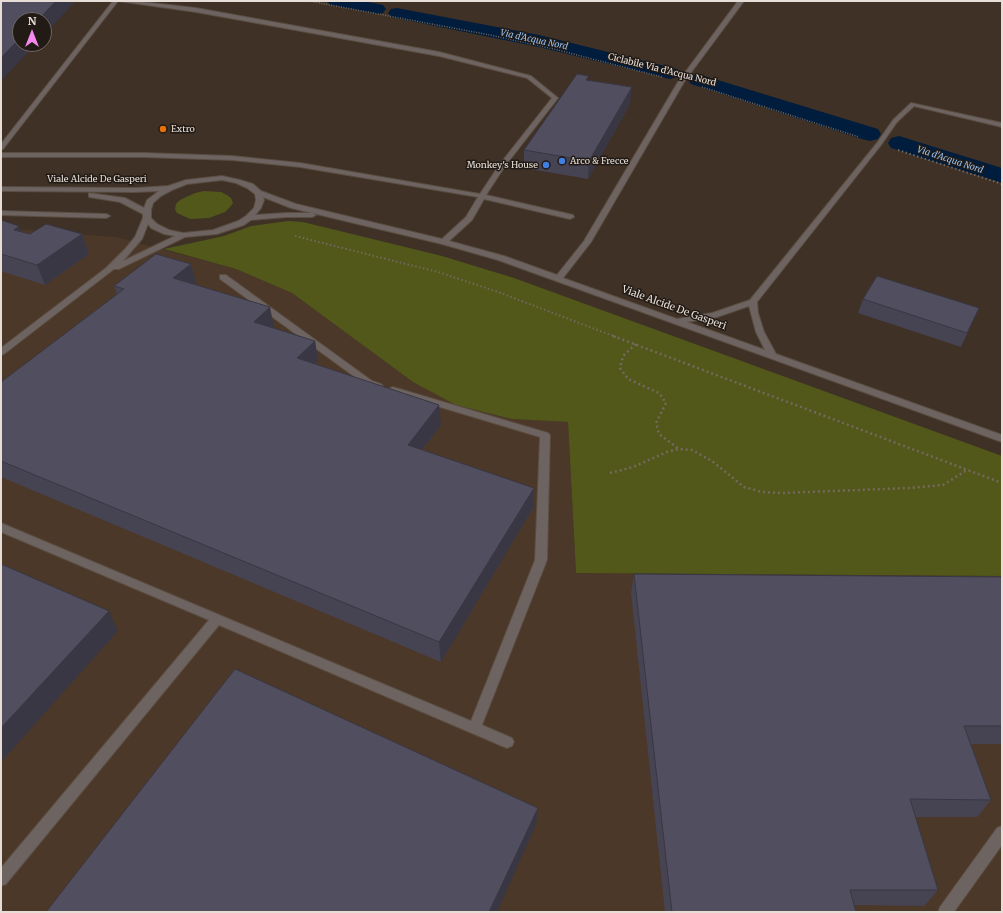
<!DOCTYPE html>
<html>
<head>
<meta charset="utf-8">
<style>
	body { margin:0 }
	#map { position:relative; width:1003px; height:913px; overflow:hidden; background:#3f3125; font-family:Merriweather,serif }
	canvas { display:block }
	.frame { position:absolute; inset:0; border:2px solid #e6ddd6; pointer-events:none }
	.north { position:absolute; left:12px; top:12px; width:40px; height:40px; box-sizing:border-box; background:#211a15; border:1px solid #706862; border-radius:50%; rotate:0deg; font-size:11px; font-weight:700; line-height:16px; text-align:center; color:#e6ddd6 }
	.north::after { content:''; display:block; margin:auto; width:14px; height:18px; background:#f489f0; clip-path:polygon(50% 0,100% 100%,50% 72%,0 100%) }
</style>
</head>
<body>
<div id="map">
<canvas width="1003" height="913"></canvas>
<div class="frame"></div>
<div class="north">N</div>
</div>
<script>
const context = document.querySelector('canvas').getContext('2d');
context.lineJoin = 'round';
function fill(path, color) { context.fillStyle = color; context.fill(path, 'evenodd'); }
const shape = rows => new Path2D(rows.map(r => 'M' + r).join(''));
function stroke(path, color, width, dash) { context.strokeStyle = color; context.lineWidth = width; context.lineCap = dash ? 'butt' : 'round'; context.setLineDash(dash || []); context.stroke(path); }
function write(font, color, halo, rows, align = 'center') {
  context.font = font + ' Merriweather,serif'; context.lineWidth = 3; context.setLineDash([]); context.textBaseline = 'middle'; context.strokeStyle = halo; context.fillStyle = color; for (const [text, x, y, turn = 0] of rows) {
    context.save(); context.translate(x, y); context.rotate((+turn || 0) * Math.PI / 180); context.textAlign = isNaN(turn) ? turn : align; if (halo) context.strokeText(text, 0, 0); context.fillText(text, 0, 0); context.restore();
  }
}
fill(shape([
	[1,228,116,237,236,269,292,293,413,382,512,419,568,422,576,573,1002,576,1002,912,1,912]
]), '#4c3828');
fill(shape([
	[204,191,221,192,227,195,231,198,233,203,230,207,225,212,209,218,190,219,177,213,175,209,176,204,180,200,195,193],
	[288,221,303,222,442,256,514,278,1002,456,1002,576,576,573,568,422,512,419,456,405,413,382,292,293,236,269,164,249,224,236,251,226]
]), '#51581a');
fill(shape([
	[327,1,363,1,383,5,386,9,383,13,377,14,330,5,327,1],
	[397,8,539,35,677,69,680,73,677,77,670,79,539,47,391,17,388,13,391,9,397,8],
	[698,74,878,129,881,134,878,139,870,141,862,139,691,84,688,80,691,76,698,74],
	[899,136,1002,168,1002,183,891,148,888,143,891,138,899,136]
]), '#001d3d');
const minor = shape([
	[113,1,134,1,196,8,439,52,531,76,558,98,505,166,486,195,573,215,574,217,570,219,484,199,472,220,449,241,504,256,557,275,584,241,678,82,738,1,744,1,684,82,591,242,563,278,677,319,712,313,750,300,877,143,893,120,911,103,1002,123,1002,127,914,106,897,122,881,145,757,302,758,313,764,332,776,354,1002,435,1002,442,498,260,442,244,291,208,263,197,264,200,261,208,255,215,286,213,312,213,316,215,312,217,286,217,251,220,244,225,217,234,185,237,119,269,114,269,4,354,1,355,1,348,106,268,126,248,135,237,143,218,143,214,120,202,89,197,89,193,125,198,144,208,147,200,159,191,136,192,1,191,1,187,136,188,168,186,186,180,222,176,240,180,253,184,261,191,296,204,442,239,466,217,478,197,300,167,232,160,144,157,1,157,1,153,144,153,232,156,300,163,480,194,500,164,552,98,527,78,439,56,196,12,118,1,3,149,1,150,1,144,113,1],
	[222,180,236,183,247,188,255,194,256,200,254,208,246,216,238,221,213,230,183,233,169,230,157,224,151,218,151,210,153,203,161,196,172,190,187,184,222,180],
	[148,224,151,228,164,234,175,236,123,261,142,239,148,224],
	[749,306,756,332,765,350,687,322,717,317,749,306],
	[1,211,106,214,110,216,106,218,1,215,1,211],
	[220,275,226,275,372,381,381,384,383,386,381,388,378,389,366,385,220,279,220,275],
	[393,387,548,433,550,435,547,560,482,725,512,738,514,742,512,746,507,748,502,746,219,625,6,884,1,886,1,868,209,620,1,532,1,523,471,721,535,560,540,437,390,392,388,390,390,388,393,387],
	[1002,826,1002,845,954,912,938,912,940,907,997,828,1002,826]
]);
stroke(minor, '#5a4d41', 2);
stroke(shape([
	[309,1,490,35,554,49,662,77],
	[702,87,859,137]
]), '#75695e', 1.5, [1, 1.5]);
stroke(shape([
	[898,150,1002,184],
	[295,236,438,272,498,292,616,337]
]), '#75695e', 2, [1.5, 2.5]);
stroke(shape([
	[613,336,1002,483],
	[636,344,623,356,620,368,628,379,659,393,666,403,656,423,659,434,679,449],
	[610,473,633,467,667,452,679,449,692,450,712,461,744,487,762,492,782,493,909,488,943,485,967,470]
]), '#75695e', 2.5, [2, 3]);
fill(minor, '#6d6461');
fill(shape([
	[588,81,630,104,588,179,524,168,524,150],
	[1,220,22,232,30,234,82,234,89,254,45,285,1,271],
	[191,264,196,284,195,284,274,327,273,328,315,341,318,361,315,364,441,425,422,450,534,488,533,508,441,662,1,477,1,382,117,295,114,286],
	[863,299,979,308,961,347,858,313],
	[634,574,1002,577,1002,744,971,744,991,800,977,817,915,817,938,890,924,906,854,905,856,912,665,912,631,593]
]), '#464353');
fill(shape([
	[56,1,76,1,44,35,44,20,38,20],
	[20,38,20,44,36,44,1,81,1,58],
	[632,87,630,104,588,179,589,161],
	[19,226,27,245,14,230],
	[82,234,89,254,45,285,37,265],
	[191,264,196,284,179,297,173,278],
	[270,307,274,327,259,342,254,322],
	[315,341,318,361,301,379,297,358],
	[439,405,441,425,410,465,408,445],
	[534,488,533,508,441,662,439,642],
	[109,611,118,631,1,762,1,728],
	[538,808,536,825,497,912,489,912]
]), '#393743');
const building = shape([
	[1,1,56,1,38,20,20,20,20,38,1,58,1,1],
	[577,74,589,76,586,80,632,87,589,161,524,150,577,74],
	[1,220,19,226,14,230,30,234,46,224,82,234,37,265,1,254,1,220],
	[156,254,191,264,173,278,270,307,254,322,315,341,297,358,439,405,408,445,534,488,439,642,1,461,1,382,124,289,114,286,156,254],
	[877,276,979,308,967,333,863,299,877,276],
	[1,564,109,611,1,728,1,564],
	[634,574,1002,577,1002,726,964,726,991,800,910,799,938,890,850,890,856,912,672,912,634,574],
	[235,669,538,808,489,912,46,912,235,669]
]);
fill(building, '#514e60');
stroke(building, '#393743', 1);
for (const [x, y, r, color] of [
	[163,129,4,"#e8710a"],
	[562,161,4,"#3f7fe0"],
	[546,165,4,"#3f7fe0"]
]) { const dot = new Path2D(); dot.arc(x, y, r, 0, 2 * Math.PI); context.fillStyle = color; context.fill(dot); stroke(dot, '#211a15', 1.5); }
write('italic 9px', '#93c4f9', '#211a15', [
	["Via d'Acqua Nord",534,40,12],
	["Via d'Acqua Nord",950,160,18]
]);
write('9px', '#e6ddd6', '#211a15', [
	["Ciclabile Via d’Acqua Nord",662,70,14],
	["Viale Alcide De Gasperi",97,179]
]);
write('9px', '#e6ddd6', '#211a15', [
	["Extro",171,129],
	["Arco & Frecce",570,161],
	["Monkey's House",538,165,"right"]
], 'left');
write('10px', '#e6ddd6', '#211a15', [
	["Viale Alcide De Gasperi",674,308,20]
]);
</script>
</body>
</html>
